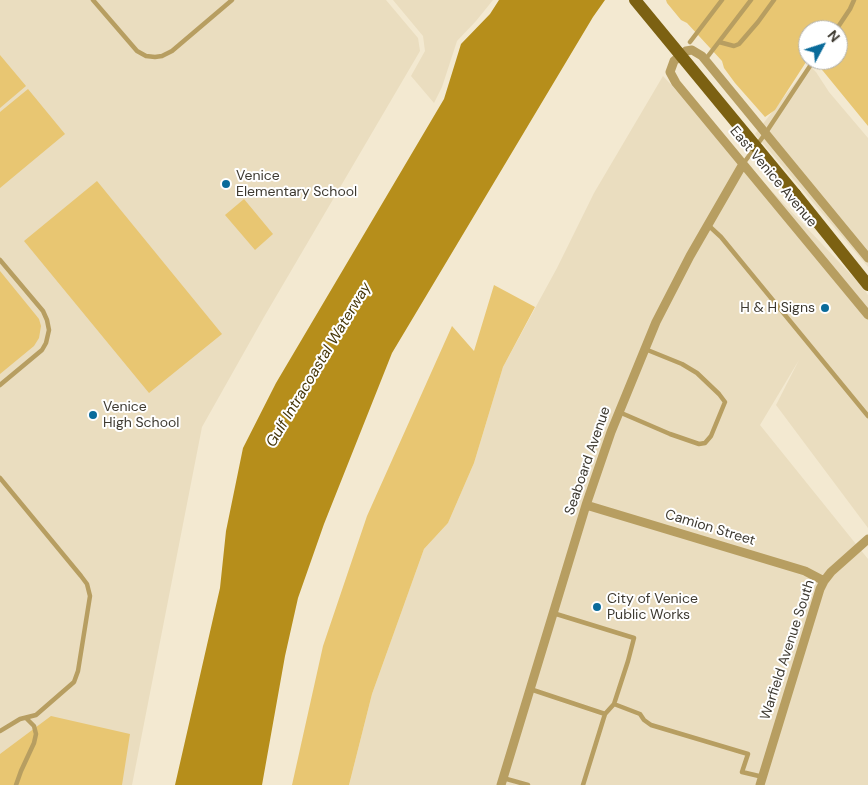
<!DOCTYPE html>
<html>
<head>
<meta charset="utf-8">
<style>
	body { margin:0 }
	#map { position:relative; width:868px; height:785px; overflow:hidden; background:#f3e9d1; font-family:"DM Sans",sans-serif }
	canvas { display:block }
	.north { position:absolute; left:798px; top:20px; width:50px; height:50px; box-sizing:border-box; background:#fff; border:1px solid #b1b0ac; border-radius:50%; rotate:50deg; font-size:14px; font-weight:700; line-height:20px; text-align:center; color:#3d3930 }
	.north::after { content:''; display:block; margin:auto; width:18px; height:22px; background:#0a6b9a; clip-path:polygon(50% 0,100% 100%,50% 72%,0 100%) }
</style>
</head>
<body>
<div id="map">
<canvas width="868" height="785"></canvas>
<div class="north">N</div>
</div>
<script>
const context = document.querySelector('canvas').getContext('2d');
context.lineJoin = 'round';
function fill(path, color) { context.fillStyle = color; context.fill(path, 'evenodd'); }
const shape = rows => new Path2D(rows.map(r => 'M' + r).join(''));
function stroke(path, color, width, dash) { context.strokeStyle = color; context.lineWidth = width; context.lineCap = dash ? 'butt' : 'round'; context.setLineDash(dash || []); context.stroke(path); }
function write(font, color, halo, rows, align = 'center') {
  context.font = font + ' "DM Sans",sans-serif'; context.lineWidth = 4; context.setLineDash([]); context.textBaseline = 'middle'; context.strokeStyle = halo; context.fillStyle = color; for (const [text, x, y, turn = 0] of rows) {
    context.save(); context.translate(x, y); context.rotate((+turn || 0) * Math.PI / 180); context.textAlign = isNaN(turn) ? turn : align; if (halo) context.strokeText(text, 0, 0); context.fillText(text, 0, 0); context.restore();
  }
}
fill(shape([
	[0,0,386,0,418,38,420,51,264,317,202,427,132,785,0,785],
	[393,0,493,0,476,21,457,41,442,87,434,103,411,76,425,51,423,36],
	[809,65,816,72,829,92,868,138,868,267,755,134],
	[663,76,858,282,868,295,868,528,776,405,799,360,760,425,868,559,868,785,349,785,372,694,424,549,448,523,474,463,503,367,557,268,594,193]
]), '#eaddbf');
fill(shape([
	[666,0,868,0,868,126,814,60,838,60,838,30,808,30,808,59,775,110,765,117,735,83,724,68,722,61,687,23,681,20,667,3],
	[0,55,26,86,0,108],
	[28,89,65,134,0,188,0,112],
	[97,181,222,334,149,393,24,241],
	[244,199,273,234,255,250,225,215],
	[0,271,35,314,39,319,41,326,39,338,34,346,0,374],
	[494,285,535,307,503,367,474,463,448,523,424,549,372,694,349,785,292,785,323,646,367,516,452,326,474,351],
	[51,716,130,734,122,785,0,785,0,754]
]), '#e8c672');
fill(shape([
	[499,0,605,0,593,17,392,353,324,524,298,598,285,656,262,785,175,785,220,588,226,531,243,448,276,383,444,99,461,44,490,14]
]), '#b68e1b');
stroke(shape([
	[93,0,137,51,146,56,155,57,162,56,172,51,232,0],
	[836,30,850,9,854,0],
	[690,42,722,0],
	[719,42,734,46,739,44,758,22,774,0],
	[705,60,751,0],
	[743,164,765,134,814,60],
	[708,225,721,237,868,416],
	[0,260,43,311,47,320,49,330,46,343,42,350,0,385],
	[619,412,670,434,699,444,705,443,711,436,725,402,719,394,697,373,682,364,645,349],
	[0,478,81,576,87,584,90,596,78,671,74,682,36,715,20,719,0,731],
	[530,689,605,714,614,704,628,661,634,638,553,613],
	[614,704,640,714,644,720,651,725,748,754,742,772,763,777],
	[503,778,528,785],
	[16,785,21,771,34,743,36,734,34,726,26,718],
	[583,785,605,714]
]), '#b79e61', 4.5);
stroke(shape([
	[868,258,702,56,692,50,686,51,674,61,670,72,676,83,868,315],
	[586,505,805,571,824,581],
	[501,785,586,505,611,432,656,322,690,256,743,164],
	[760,785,820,589,824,581,831,572,868,539]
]), '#b79e61', 9);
stroke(shape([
	[795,194,868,285]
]), '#7c6112', 12);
stroke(shape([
	[635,0,795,194]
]), '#7c6112', 12);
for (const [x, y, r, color] of [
	[226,184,5,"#0a6b9a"],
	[825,308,5,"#0a6b9a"],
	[93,415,5,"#0a6b9a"],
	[597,607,5,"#0a6b9a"]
]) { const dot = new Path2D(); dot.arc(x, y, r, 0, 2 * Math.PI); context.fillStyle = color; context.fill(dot); stroke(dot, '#fff', 2); }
write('14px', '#3d3930', '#fff', [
	["Venice",236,176],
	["Elementary School",236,192],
	["H & H Signs",815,308,"right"],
	["Venice",103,407],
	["High School",103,423],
	["City of Venice",607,599],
	["Public Works",607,615]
], 'left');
write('14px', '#3d3930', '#fff', [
	["East Venice Avenue",773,177,50],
	["Seaboard Avenue",588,461,-71],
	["Camion Street",710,528,17],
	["Warfield Avenue South",788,650,-72]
]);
write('italic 15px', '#463608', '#fff', [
	["Gulf Intracoastal Waterway",319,365,-59]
]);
</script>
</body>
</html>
